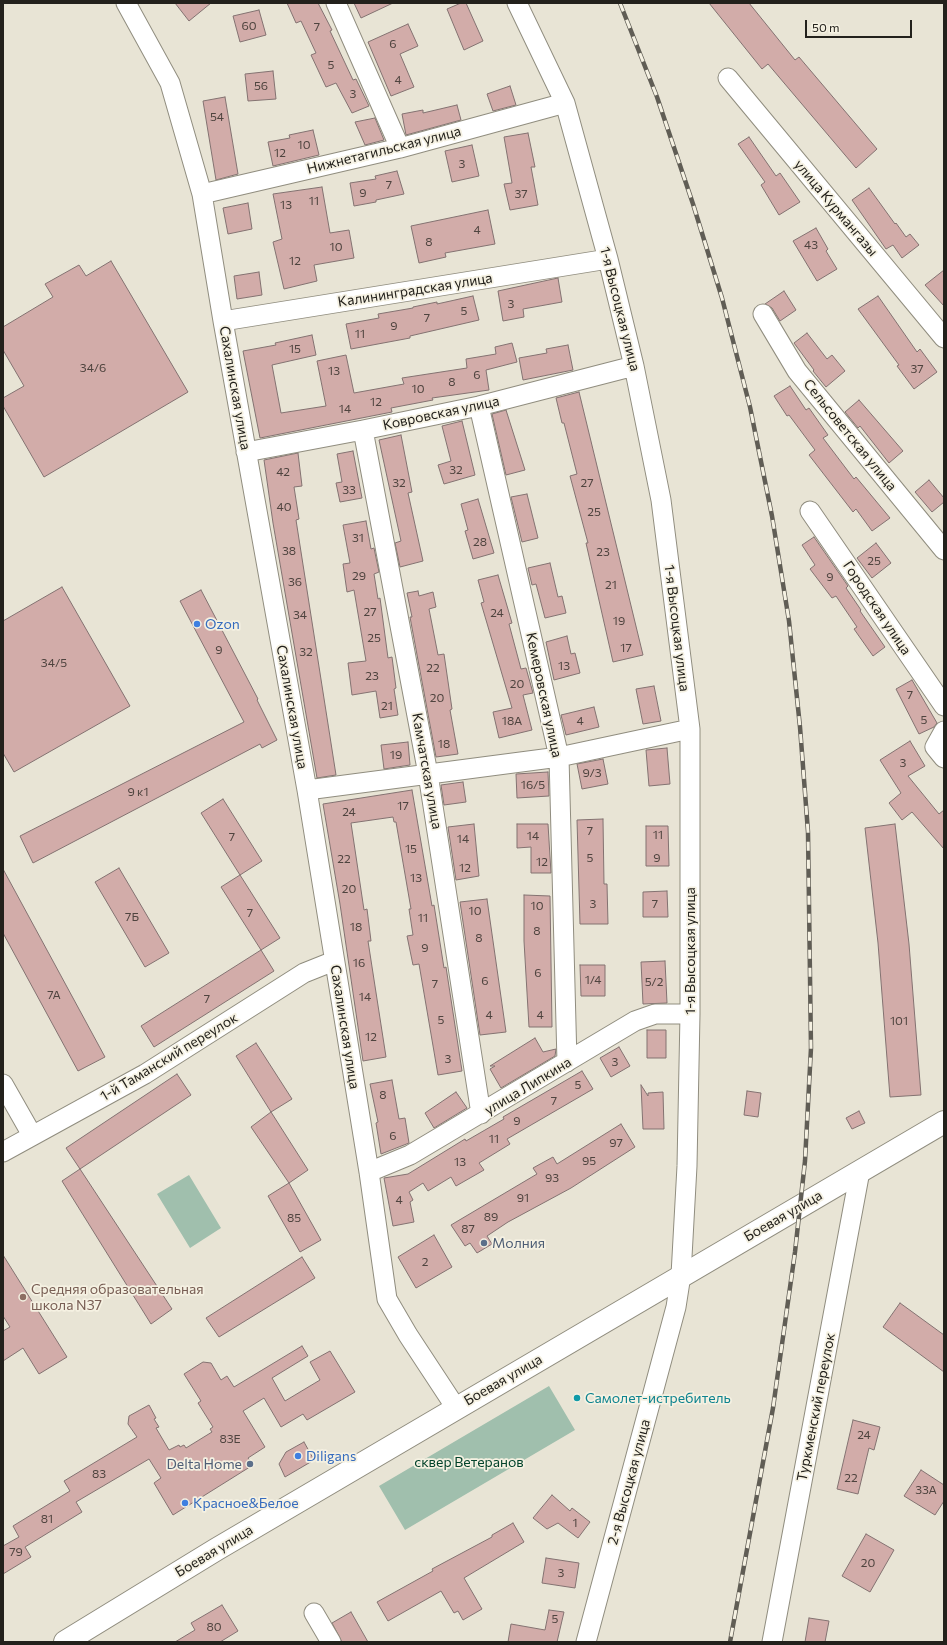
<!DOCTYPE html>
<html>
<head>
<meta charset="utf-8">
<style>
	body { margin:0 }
	#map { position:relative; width:947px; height:1645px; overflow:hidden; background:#e8e4d5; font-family:Commissioner,sans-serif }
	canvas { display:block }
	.frame { position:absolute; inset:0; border:4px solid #23211c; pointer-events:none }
	.scale { position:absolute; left:805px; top:20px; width:107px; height:18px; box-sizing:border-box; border:2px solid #23211c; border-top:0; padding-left:5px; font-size:12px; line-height:14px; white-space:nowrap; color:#23211c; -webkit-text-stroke:3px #f5f1e2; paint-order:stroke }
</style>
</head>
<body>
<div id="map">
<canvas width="947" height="1645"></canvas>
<div class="frame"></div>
<div class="scale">50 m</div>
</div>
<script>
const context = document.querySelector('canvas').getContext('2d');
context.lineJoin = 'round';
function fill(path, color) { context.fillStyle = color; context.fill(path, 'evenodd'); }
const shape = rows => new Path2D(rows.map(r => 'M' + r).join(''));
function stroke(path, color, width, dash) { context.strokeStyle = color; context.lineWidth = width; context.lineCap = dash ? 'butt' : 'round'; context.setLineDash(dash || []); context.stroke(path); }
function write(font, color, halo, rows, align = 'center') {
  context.font = font + ' Commissioner,sans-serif'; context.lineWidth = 3.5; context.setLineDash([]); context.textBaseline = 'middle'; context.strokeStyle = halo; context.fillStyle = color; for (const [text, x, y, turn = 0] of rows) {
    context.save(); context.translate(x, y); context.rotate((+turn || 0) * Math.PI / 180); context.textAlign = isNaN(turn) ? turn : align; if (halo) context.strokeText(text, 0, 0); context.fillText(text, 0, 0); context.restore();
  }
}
fill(shape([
	[189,1175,221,1228,190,1248,157,1194],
	[549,1386,575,1430,405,1530,379,1486]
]), '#a0bfad');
const building = shape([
	[175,3,211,3,189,21,175,3],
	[287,3,318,3,332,30,330,31,353,80,356,79,369,106,352,113,336,83,326,87,311,55,316,53,301,21,296,23,287,3],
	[354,3,393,3,361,18,354,3],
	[461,3,466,3,483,41,464,50,447,9,461,3],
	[709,3,749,3,795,60,799,57,877,149,856,168,768,64,762,69,709,3],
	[259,10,266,35,240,42,233,16,259,10],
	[408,24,418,46,400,54,414,87,391,96,368,42,408,24],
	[273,71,276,99,248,101,245,74,273,71],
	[510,86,516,105,493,111,487,94,510,86],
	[225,97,238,174,216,180,203,101,225,97],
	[457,105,461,120,406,135,402,114,423,110,423,113,457,105],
	[375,118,384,140,365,145,355,122,375,118],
	[313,130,319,155,273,166,268,142,290,138,289,135,313,130],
	[528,133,535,167,531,167,538,205,510,210,504,184,512,183,504,137,528,133],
	[749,137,776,176,780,173,800,202,779,215,761,185,765,182,738,144,749,137],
	[472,145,479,176,452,182,445,151,472,145],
	[397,171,404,194,376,200,376,202,354,206,350,183,376,179,375,176,397,171],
	[322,187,330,233,349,230,354,258,314,265,317,281,284,289,273,242,282,239,273,194,322,187],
	[869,188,895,224,896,223,906,237,910,234,919,245,902,258,893,245,886,249,852,200,869,188],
	[248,203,252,229,228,234,223,208,248,203],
	[488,210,495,244,445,253,446,257,419,263,411,226,488,210],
	[816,228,828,249,826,251,837,269,817,281,793,241,816,228],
	[111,261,188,392,44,477,3,406,3,398,24,386,3,350,3,327,53,297,45,284,79,265,86,276,111,261],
	[944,270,944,306,925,285,944,270],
	[259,272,262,295,237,299,234,276,259,272],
	[558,278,562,302,523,309,524,317,503,321,498,291,558,278],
	[784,291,796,310,780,321,772,308,765,304,784,291],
	[473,296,479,320,410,336,410,338,351,349,346,324,379,318,378,314,413,308,413,307,437,302,437,304,473,296],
	[878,296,917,352,920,349,937,372,914,389,897,366,899,365,858,309,878,296],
	[807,333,827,359,832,355,845,371,826,387,813,371,814,370,794,343,807,333],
	[312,335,316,355,272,365,281,413,326,406,317,361,346,355,354,393,404,384,402,378,467,368,466,359,496,354,495,347,512,343,517,362,486,370,489,390,432,398,433,400,391,408,392,412,260,438,243,351,276,345,275,343,312,335],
	[568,345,573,370,523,380,519,358,547,353,546,349,568,345],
	[790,386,806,410,809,408,828,435,823,438,854,479,856,477,890,518,872,531,856,509,853,512,809,455,815,450,789,415,787,416,774,396,790,386],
	[579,392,643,655,613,662,586,543,588,543,570,476,577,474,564,423,562,423,556,398,579,392],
	[859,400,903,451,889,463,860,426,858,428,845,412,859,400],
	[506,410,525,470,506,475,492,414,506,410],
	[462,421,475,475,444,484,438,465,451,461,442,426,462,421],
	[401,435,412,492,408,493,423,561,400,567,395,543,401,541,379,440,401,435],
	[353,451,362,498,340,502,336,483,342,482,337,454,353,451],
	[298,453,302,486,294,487,299,519,296,520,336,775,317,778,273,523,264,460,298,453],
	[929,480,944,498,944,502,932,512,915,492,929,480],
	[527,494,538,538,522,542,511,497,527,494],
	[478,499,494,553,473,559,465,531,468,530,461,504,478,499],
	[366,521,371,549,374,548,379,572,374,574,378,599,380,598,388,658,392,657,396,688,394,689,398,715,380,718,376,691,352,695,348,663,366,661,354,590,347,592,343,564,350,563,343,525,366,521],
	[814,537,848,586,846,588,861,610,860,611,885,647,873,656,854,629,857,627,836,596,832,598,810,569,815,565,802,545,814,537],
	[876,543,891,563,872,578,857,558,876,543],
	[550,563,558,597,562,596,566,613,545,618,536,584,532,585,528,568,550,563],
	[498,575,512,623,509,624,521,669,526,668,533,693,523,695,532,730,499,738,493,712,512,708,481,603,484,602,478,580,498,575],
	[62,587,130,706,14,772,3,753,3,621,62,587],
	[201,590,258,699,257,700,277,740,262,748,260,744,33,863,20,836,244,722,180,601,201,590],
	[418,591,419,596,433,592,436,607,429,609,438,655,444,654,452,709,450,710,458,754,436,757,410,617,412,617,407,593,418,591],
	[567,636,571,654,575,653,580,673,554,680,546,642,567,636],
	[912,680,937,723,934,727,919,734,896,689,912,680],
	[654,686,661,721,643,724,636,689,654,686],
	[594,707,599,727,566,735,561,715,594,707],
	[910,741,925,766,908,776,939,814,944,810,944,849,912,812,902,820,889,803,901,793,880,760,910,741],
	[408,742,410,765,384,769,381,745,408,742],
	[667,748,670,784,649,786,646,750,667,748],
	[603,759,608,784,582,789,577,764,603,759],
	[548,772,549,796,517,798,516,774,548,772],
	[463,782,466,802,444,805,441,785,463,782],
	[412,790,432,906,434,905,444,968,446,967,462,1071,438,1075,419,964,413,965,407,936,413,935,409,909,411,909,396,822,394,822,393,817,351,823,364,910,367,909,371,941,368,941,386,1057,363,1061,340,904,323,804,412,790],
	[223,799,262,861,240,875,201,813,223,799],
	[603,819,604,884,607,884,608,924,580,924,577,820,603,819],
	[474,824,479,876,456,880,448,827,474,824],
	[517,824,548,824,551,873,531,873,531,847,517,848,517,824],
	[895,824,909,944,921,1095,890,1097,878,943,865,828,895,824],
	[646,826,668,826,669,866,646,866,646,826],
	[119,868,169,953,145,967,95,882,119,868],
	[3,869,105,1057,78,1071,3,933,3,869],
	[240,875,280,938,261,950,221,887,240,875],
	[667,891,668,917,643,917,643,892,667,891],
	[524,895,550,896,552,1027,529,1027,524,941,524,895],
	[487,899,506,1032,480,1035,460,902,487,899],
	[261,950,274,971,154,1047,141,1026,261,950],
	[665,961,667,1003,643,1004,641,962,665,961],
	[580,965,605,965,605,996,581,996,580,965],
	[647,1030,666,1030,666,1058,647,1058,647,1030],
	[535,1038,543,1052,556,1049,555,1056,501,1088,490,1069,495,1066,490,1066,535,1038],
	[256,1043,292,1099,271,1112,236,1056,256,1043],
	[619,1047,630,1066,611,1077,600,1058,619,1047],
	[582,1071,593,1089,507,1139,510,1144,479,1163,484,1170,456,1186,451,1177,428,1191,423,1183,409,1192,413,1200,410,1202,414,1222,393,1226,384,1178,408,1174,465,1139,466,1141,504,1119,503,1117,582,1071],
	[177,1074,191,1095,80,1169,66,1148,177,1074],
	[392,1080,399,1119,405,1118,409,1143,381,1154,376,1123,378,1122,370,1084,392,1080],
	[641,1085,648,1096,648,1093,663,1092,664,1129,643,1129,641,1085],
	[747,1091,761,1093,758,1117,744,1115,747,1091],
	[456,1092,467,1108,434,1128,425,1113,456,1092],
	[859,1111,865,1123,852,1129,846,1118,859,1111],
	[271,1112,308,1170,289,1183,251,1127,271,1112],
	[621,1124,635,1147,571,1188,508,1222,487,1236,492,1244,477,1253,470,1243,465,1246,451,1225,537,1174,533,1168,553,1157,557,1164,621,1124],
	[80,1169,172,1309,151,1324,62,1181,80,1169],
	[289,1183,321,1240,300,1252,268,1196,289,1183],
	[434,1235,452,1267,416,1288,398,1257,434,1235],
	[3,1255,67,1357,39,1374,23,1348,3,1361,3,1331,10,1327,3,1316,3,1255],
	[302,1257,315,1278,219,1337,206,1318,302,1257],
	[900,1303,944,1335,944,1372,883,1327,900,1303],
	[302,1346,308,1356,272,1378,285,1401,320,1380,310,1362,330,1351,355,1392,307,1420,303,1414,281,1427,264,1398,243,1411,265,1447,248,1458,253,1465,173,1515,154,1483,161,1478,149,1459,76,1502,82,1512,25,1547,31,1557,3,1574,3,1546,19,1537,13,1526,70,1491,64,1481,137,1437,128,1424,129,1416,149,1405,156,1418,154,1419,159,1427,156,1428,169,1450,179,1445,180,1447,184,1445,186,1448,212,1432,210,1429,213,1427,198,1403,201,1401,184,1374,203,1362,211,1363,221,1380,227,1376,234,1387,302,1346],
	[853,1420,880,1427,874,1450,869,1448,858,1494,837,1489,853,1420],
	[304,1442,314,1460,285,1477,279,1464,286,1452,304,1442],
	[921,1470,944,1485,944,1501,935,1515,904,1496,921,1470],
	[552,1495,570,1511,572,1508,590,1522,578,1538,558,1523,547,1529,533,1518,552,1495],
	[513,1523,524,1542,464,1578,482,1609,463,1620,458,1611,454,1613,441,1591,388,1621,377,1602,433,1571,432,1569,492,1537,492,1535,513,1523],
	[866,1534,894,1550,870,1592,842,1576,866,1534],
	[546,1558,579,1563,575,1588,542,1583,546,1558],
	[222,1605,238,1631,220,1642,175,1642,195,1630,191,1623,222,1605],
	[549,1610,564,1612,557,1642,508,1642,511,1624,545,1630,549,1610],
	[351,1612,368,1642,342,1642,332,1623,351,1612],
	[809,1618,829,1621,825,1642,805,1642,809,1618]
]);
fill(building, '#d2aca9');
stroke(building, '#837271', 1);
const minor = shape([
	[126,3,170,83,202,194,223,321,307,790,369,1172,387,1299,408,1335,456,1408],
	[336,3,400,148],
	[517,3,565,103,608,259,634,366,661,500,690,729,690,1014,687,1166,681,1275,676,1307,586,1642],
	[728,78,944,338],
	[202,194,400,148,565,103],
	[763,314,797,371,944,550],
	[223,321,608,259],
	[479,406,559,757,567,1062],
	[363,430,428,774,481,1114],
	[246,452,363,430,479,406,634,366],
	[810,511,944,706],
	[944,731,935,747,944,758],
	[307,790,559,757,690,729],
	[3,1084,32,1135],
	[3,1152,145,1074,304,973,334,961],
	[369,1172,410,1155,635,1021,655,1014,690,1014],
	[314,1613,331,1642],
	[772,1642,860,1171]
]);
const major = shape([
	[65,1642,217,1549,944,1122]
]);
stroke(minor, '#908d7f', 21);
stroke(major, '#908d7f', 24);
stroke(minor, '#fff', 19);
stroke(major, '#fff', 22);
const rail = shape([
	[620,3,657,97,693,204,722,298,750,407,772,516,789,621,800,727,808,832,811,1048,805,1161,795,1252,773,1408,730,1642]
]);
stroke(rail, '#605d55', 4.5);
stroke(rail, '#f5f1e2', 3, [9]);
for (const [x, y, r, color] of [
	[197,624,4,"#3f7fe0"],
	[484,1243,4,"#5c6f8a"],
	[23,1297,4,"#8d6e63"],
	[577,1398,4,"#0f9aa8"],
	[298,1456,4,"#3f7fe0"],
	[250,1464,4,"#5c6f8a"],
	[185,1503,4,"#3f7fe0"]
]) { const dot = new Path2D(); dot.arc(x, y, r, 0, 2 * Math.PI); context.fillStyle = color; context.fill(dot); stroke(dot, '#f5f1e2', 1.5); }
write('12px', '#4f443f', null, [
	["60",249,26],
	["7",317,27],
	["6",393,44],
	["5",331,65],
	["4",398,80],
	["56",261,86],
	["3",353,94],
	["54",217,117],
	["10",304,145],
	["12",280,153],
	["3",462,164],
	["7",389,185],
	["9",363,193],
	["37",521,194],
	["11",314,201],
	["13",286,205],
	["4",477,230],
	["8",429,242],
	["43",811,245],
	["10",336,247],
	["12",295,261],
	["3",511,304],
	["5",464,311],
	["7",427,318],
	["9",394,326],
	["11",360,334],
	["15",295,349],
	["34/6",93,368],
	["37",917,369],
	["13",334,371],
	["6",477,375],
	["8",452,382],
	["10",418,389],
	["12",376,402],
	["14",345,409],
	["32",456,470],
	["42",283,472],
	["32",399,483],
	["27",587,483],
	["33",349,490],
	["40",284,507],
	["25",594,512],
	["31",358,538],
	["28",480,542],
	["38",289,551],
	["23",603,552],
	["25",874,561],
	["29",359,576],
	["9",830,577],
	["36",295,582],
	["21",611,585],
	["27",370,612],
	["24",497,613],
	["34",300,615],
	["19",619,621],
	["25",374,638],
	["17",626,648],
	["9",219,650],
	["32",306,652],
	["34/5",54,663],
	["13",564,666],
	["22",433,668],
	["23",372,676],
	["20",517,684],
	["7",910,695],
	["20",437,698],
	["21",387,706],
	["5",924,720],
	["18А",512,721],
	["4",580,721],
	["18",444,744],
	["19",396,755],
	["3",903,763],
	["9/3",592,773],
	["16/5",533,785],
	["9 к1",138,792],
	["17",403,806],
	["24",349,812],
	["7",590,831],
	["11",658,835],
	["14",533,836],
	["7",232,837],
	["14",463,839],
	["15",411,849],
	["5",590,858],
	["9",657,858],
	["22",344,859],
	["12",542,862],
	["12",465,868],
	["13",416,878],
	["20",349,889],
	["3",593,904],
	["7",655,904],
	["10",537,906],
	["10",475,911],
	["7",250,913],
	["7Б",132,917],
	["11",423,918],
	["18",356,927],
	["8",537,931],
	["8",479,938],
	["9",425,948],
	["16",359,963],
	["6",538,973],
	["1/4",593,980],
	["6",485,981],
	["5/2",654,982],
	["7",435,984],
	["7А",54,995],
	["14",365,997],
	["7",207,999],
	["4",489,1015],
	["4",540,1015],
	["5",441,1020],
	["101",899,1021],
	["12",371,1037],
	["3",448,1059],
	["3",615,1062],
	["5",578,1085],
	["8",383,1095],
	["7",554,1101],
	["9",517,1121],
	["6",393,1136],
	["11",494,1139],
	["97",616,1143],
	["95",589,1161],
	["13",460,1162],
	["93",552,1178],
	["91",523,1198],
	["4",399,1200],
	["89",491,1217],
	["85",294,1218],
	["87",468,1229],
	["2",425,1262],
	["24",864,1435],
	["83Е",230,1439],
	["83",99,1474],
	["22",851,1478],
	["33А",926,1490],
	["81",47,1519],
	["1",575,1523],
	["79",16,1552],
	["20",868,1563],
	["3",561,1573],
	["5",555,1619],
	["80",214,1627]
]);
write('14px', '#23211c', '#f5f1e2', [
	["Нижнетагильская улица",384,150,-14],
	["улица Курмангазы",836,208,50],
	["Калининградская улица",415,290,-9],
	["1-я Высоцкая улица",620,309,76],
	["Сахалинская улица",235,388,80],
	["Ковровская улица",441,413,-12],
	["Сельсоветская улица",850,435,51],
	["Городская улица",877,608,56],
	["1-я Высоцкая улица",677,628,83],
	["Кемеровская улица",544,695,78],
	["Сахалинская улица",292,707,80],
	["Камчатская улица",427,771,80],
	["1-я Высоцкая улица",690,951,-90],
	["Сахалинская улица",345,1027,81],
	["1-й Таманский переулок",169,1057,-31],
	["улица Липкина",528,1086,-31],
	["Боевая улица",783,1216,-30],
	["Боевая улица",503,1380,-30],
	["Туркменский переулок",816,1407,-79],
	["2-я Высоцкая улица",629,1482,-75],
	["Боевая улица",214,1551,-31]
]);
write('14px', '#366cbe', '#f5f1e2', [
	["Ozon",205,624],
	["Diligans",306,1456],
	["Красное&Белое",193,1503]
], 'left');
write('14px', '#4e5e75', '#f5f1e2', [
	["Молния",492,1243],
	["Delta Home",242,1464,"right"]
], 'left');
write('14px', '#785e54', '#f5f1e2', [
	["Средняя образовательная",31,1289],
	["школа N37",31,1305]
], 'left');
write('14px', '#0d838f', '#f5f1e2', [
	["Самолет-истребитель",585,1398]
], 'left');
write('14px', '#02432b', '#f5f1e2', [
	["сквер Ветеранов",469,1462]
]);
</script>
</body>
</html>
